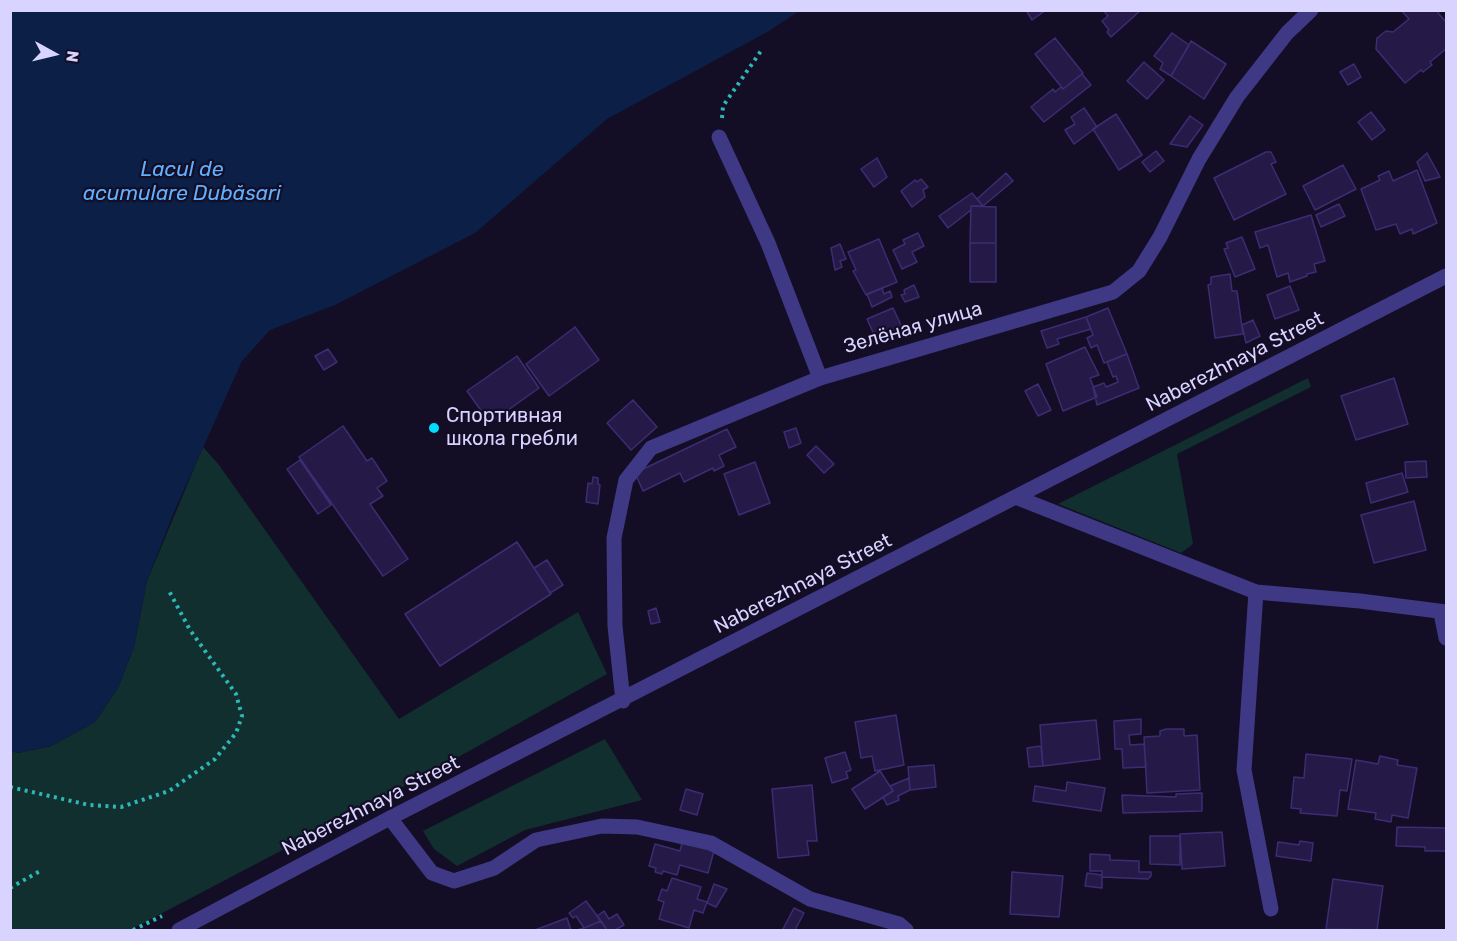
<!DOCTYPE html>
<html>
<head>
<meta charset="utf-8">
<style>
	body { margin:0 }
	#map { position:relative; width:1457px; height:941px; overflow:hidden; background:#130e25; font-family:Rubik,sans-serif }
	canvas { display:block }
	.frame { position:absolute; inset:0; border:12px solid #d9d3ff; pointer-events:none }
	.north { position:absolute; left:24px; top:24px; width:60px; height:60px; -webkit-text-stroke:4px #130e25; paint-order:stroke; rotate:98deg; font-size:16px; font-weight:700; line-height:24px; text-align:center; color:#d9d3ff }
	.north::after { content:''; display:block; margin:auto; width:21px; height:27px; background:#d9d3ff; clip-path:polygon(50% 0,100% 100%,50% 72%,0 100%) }
</style>
</head>
<body>
<div id="map">
<canvas width="1457" height="941"></canvas>
<div class="frame"></div>
<div class="north">N</div>
</div>
<script>
const context = document.querySelector('canvas').getContext('2d');
context.lineJoin = 'round';
function fill(path, color) { context.fillStyle = color; context.fill(path, 'evenodd'); }
const shape = rows => new Path2D(rows.map(r => 'M' + r).join(''));
function stroke(path, color, width, dash) { context.strokeStyle = color; context.lineWidth = width; context.lineCap = dash ? 'butt' : 'round'; context.setLineDash(dash || []); context.stroke(path); }
function write(font, color, halo, rows, align = 'center') {
  context.font = font + ' Rubik,sans-serif'; context.lineWidth = 4.5; context.setLineDash([]); context.textBaseline = 'middle'; context.strokeStyle = halo; context.fillStyle = color; for (const [text, x, y, turn = 0] of rows) {
    context.save(); context.translate(x, y); context.rotate((+turn || 0) * Math.PI / 180); context.textAlign = isNaN(turn) ? turn : align; if (halo) context.strokeText(text, 0, 0); context.fillText(text, 0, 0); context.restore();
  }
}
fill(shape([
	[1308,378,1311,387,1177,454,1193,544,1181,553,1058,504],
	[203,447,219,465,399,719,578,612,607,674,435,770,130,930,11,930,10,751,18,753,51,746,95,722,118,688,134,647,147,581],
	[605,739,642,800,525,830,457,866,434,849,423,831]
]), '#112f2f');
fill(shape([
	[10,11,11,10,799,11,769,31,607,119,475,233,335,305,270,330,242,361,174,512,147,581,134,647,118,688,95,722,51,746,18,753,10,751]
]), '#0b1f47');
const building = shape([
	[1026,10,1046,10,1032,20,1026,10],
	[1103,10,1141,10,1111,37,1107,32,1109,30,1102,21,1108,16,1103,10],
	[1401,10,1441,10,1438,13,1446,22,1446,49,1430,62,1432,65,1423,72,1421,70,1405,83,1376,49,1377,38,1386,31,1393,32,1409,19,1401,10],
	[1172,33,1189,45,1171,76,1160,69,1163,63,1154,56,1172,33],
	[1055,38,1083,73,1063,89,1035,54,1055,38],
	[1191,41,1226,64,1204,99,1171,76,1191,41],
	[1144,62,1164,80,1147,99,1127,81,1144,62],
	[1354,64,1361,77,1348,85,1340,72,1354,64],
	[1082,74,1091,85,1044,122,1031,107,1053,89,1055,92,1061,87,1063,89,1082,74],
	[1084,108,1097,127,1074,144,1065,130,1075,124,1071,117,1084,108],
	[1371,112,1385,130,1372,140,1358,122,1371,112],
	[1116,114,1142,155,1119,170,1093,129,1116,114],
	[1190,116,1203,125,1187,147,1170,144,1190,116],
	[1156,151,1164,161,1150,172,1142,162,1156,151],
	[1266,152,1271,152,1276,162,1271,164,1286,194,1234,220,1214,178,1266,152],
	[1427,153,1440,177,1425,181,1417,162,1427,153],
	[877,158,887,177,874,187,861,169,877,158],
	[1343,165,1356,189,1315,210,1303,186,1343,165],
	[1417,170,1437,223,1413,234,1412,229,1400,234,1396,224,1376,230,1361,189,1380,180,1378,176,1389,171,1393,181,1417,170],
	[1006,173,1013,181,983,206,977,199,1006,173],
	[921,179,928,187,923,190,925,197,912,207,901,191,915,180,917,182,921,179],
	[972,193,983,206,971,206,971,210,948,228,939,216,972,193],
	[1339,204,1345,216,1321,227,1316,215,1339,204],
	[971,206,996,207,996,243,970,243,971,206],
	[1311,215,1325,261,1314,264,1316,272,1307,274,1307,276,1290,282,1288,273,1277,277,1268,245,1260,248,1255,232,1311,215],
	[918,233,924,246,912,252,917,262,902,269,893,250,905,244,903,240,918,233],
	[1242,237,1255,269,1235,277,1224,249,1228,248,1226,243,1242,237],
	[879,239,897,282,866,295,853,271,856,270,848,252,879,239],
	[970,243,996,243,996,282,970,282,970,243],
	[840,244,846,259,840,261,842,267,835,270,831,248,840,244],
	[1230,274,1232,291,1237,291,1243,334,1215,338,1208,285,1211,284,1211,277,1230,274],
	[914,285,919,297,905,302,901,295,905,294,904,290,914,285],
	[1290,286,1299,310,1275,319,1267,295,1290,286],
	[882,288,884,294,890,291,892,297,872,307,867,294,882,288],
	[893,308,902,327,876,339,867,319,893,308],
	[1108,308,1127,354,1104,363,1097,345,1091,348,1087,338,1093,335,1086,317,1108,308],
	[1086,317,1091,329,1057,339,1059,344,1047,348,1041,331,1086,317],
	[1253,320,1260,336,1246,343,1242,325,1253,320],
	[575,327,599,360,549,396,526,364,575,327],
	[1085,347,1099,375,1090,378,1097,397,1063,411,1046,364,1085,347],
	[328,349,337,362,324,370,315,356,328,349],
	[1127,354,1139,388,1097,405,1093,387,1104,383,1106,387,1118,382,1116,376,1113,377,1107,362,1127,354],
	[517,356,539,388,490,423,467,391,517,356],
	[1394,378,1408,424,1356,440,1341,396,1394,378],
	[1038,384,1051,410,1038,416,1025,391,1038,384],
	[633,400,657,427,631,450,607,423,633,400],
	[343,426,367,461,372,458,387,481,377,488,383,496,370,504,408,559,383,576,299,457,343,426],
	[796,428,801,443,789,448,784,432,796,428],
	[727,429,736,447,719,455,724,466,714,471,713,468,684,482,680,473,643,491,635,473,727,429],
	[816,446,834,464,824,473,807,455,816,446],
	[300,460,331,505,318,514,287,469,300,460],
	[1426,461,1427,477,1406,478,1405,462,1426,461],
	[755,462,770,503,739,515,724,474,755,462],
	[1402,473,1408,492,1371,503,1366,483,1402,473],
	[593,477,598,478,598,484,600,485,598,504,586,502,588,483,592,484,593,477],
	[1414,501,1426,550,1374,563,1361,515,1414,501],
	[517,542,551,594,440,666,405,614,517,542],
	[547,560,563,585,550,593,534,568,547,560],
	[656,608,660,622,651,624,648,611,656,608],
	[896,715,904,765,875,771,872,756,861,758,855,722,896,715],
	[1141,719,1141,734,1129,735,1130,745,1144,744,1146,767,1123,768,1122,749,1115,749,1114,721,1141,719],
	[1096,720,1100,759,1043,766,1040,725,1096,720],
	[1166,729,1184,729,1184,736,1197,735,1200,790,1147,793,1144,737,1160,736,1160,731,1166,729],
	[1041,746,1043,766,1029,767,1027,748,1041,746],
	[845,752,851,770,846,772,848,778,832,783,825,758,845,752],
	[1306,754,1352,759,1347,791,1340,790,1337,816,1300,813,1301,809,1291,808,1294,777,1304,778,1306,754],
	[1380,756,1398,760,1397,765,1417,768,1408,818,1392,815,1391,822,1375,819,1376,813,1348,809,1356,760,1378,764,1380,756],
	[934,765,936,787,910,790,908,767,934,765],
	[880,771,893,791,865,809,852,789,880,771],
	[909,778,910,790,898,796,899,800,887,805,883,797,893,791,890,786,909,778],
	[1067,782,1105,788,1101,811,1033,801,1035,786,1066,791,1067,782],
	[812,785,817,841,807,841,809,855,778,858,772,789,812,785],
	[686,789,703,794,697,815,680,810,686,789],
	[1202,793,1202,811,1123,813,1122,795,1176,797,1176,794,1202,793],
	[1397,827,1446,828,1446,851,1425,851,1425,847,1396,846,1397,827],
	[1222,832,1225,866,1182,869,1180,834,1222,832],
	[1150,836,1180,836,1180,865,1150,864,1150,836],
	[1300,841,1313,843,1311,861,1276,856,1278,842,1299,845,1300,841],
	[682,843,714,851,708,873,680,865,677,875,663,871,662,874,655,872,656,868,649,866,655,844,680,851,682,843],
	[1090,854,1110,855,1110,860,1139,861,1139,872,1151,872,1151,876,1148,879,1102,877,1102,871,1090,871,1090,854],
	[1012,872,1063,876,1059,917,1010,914,1012,872],
	[1087,873,1102,875,1102,888,1085,886,1087,873],
	[672,878,701,887,697,899,707,902,703,913,694,910,689,928,659,919,664,902,658,900,662,889,667,891,672,878],
	[1333,879,1383,886,1377,930,1326,929,1333,879],
	[714,884,727,889,716,907,707,903,714,884],
	[586,901,601,921,584,928,576,916,573,918,569,913,586,901],
	[794,908,804,913,795,930,786,930,783,929,794,908],
	[604,911,609,919,617,914,624,925,615,930,607,930,597,916,604,911],
	[567,918,571,930,535,930,567,918],
	[601,921,607,930,577,930,584,928,601,921]
]);
fill(building, '#251a47');
stroke(building, '#3d2c73', 1.5);
stroke(shape([
	[722,118,723,106,763,48],
	[10,787,89,805,121,807,169,791,215,759,236,733,242,716,236,694,190,630,168,589],
	[10,888,40,871],
	[133,930,162,916]
]), '#2db8b5', 4, [3, 4.5]);
stroke(shape([
	[719,137,768,243,820,378],
	[1256,592,1244,770,1271,909]
]), '#3f3985', 15);
stroke(shape([
	[1018,498,1256,592,1360,601,1446,612],
	[1441,613,1446,638],
	[623,701,615,626,614,538,626,480,651,448,820,378,1113,292,1139,271,1160,237,1199,159,1237,97,1287,33,1311,10],
	[390,818,432,873,454,881,494,868,536,840,602,826,637,827,711,843,810,899,899,924,906,930]
]), '#3f3985', 15);
stroke(shape([
	[179,930,390,818,1446,276]
]), '#3f3985', 15);
for (const [x, y, r, color] of [
	[434,428,6,"#00dbfe"]
]) { const dot = new Path2D(); dot.arc(x, y, r, 0, 2 * Math.PI); context.fillStyle = color; context.fill(dot); stroke(dot, '#130e25', 2); }
write('20px', '#d9d3ff', '#130e25', [
	["Зелёная улица",913,328,-16],
	["Naberezhnaya Street",1235,362,-27],
	["Naberezhnaya Street",803,584,-27],
	["Naberezhnaya Street",371,806,-27]
]);
write('20px', '#d9d3ff', '#130e25', [
	["Спортивная",446,416],
	["школа гребли",446,439]
], 'left');
write('italic 21px', '#61b0ff', '#130e25', [
	["Lacul de",182,170],
	["acumulare Dubăsari",182,194]
]);
</script>
</body>
</html>
